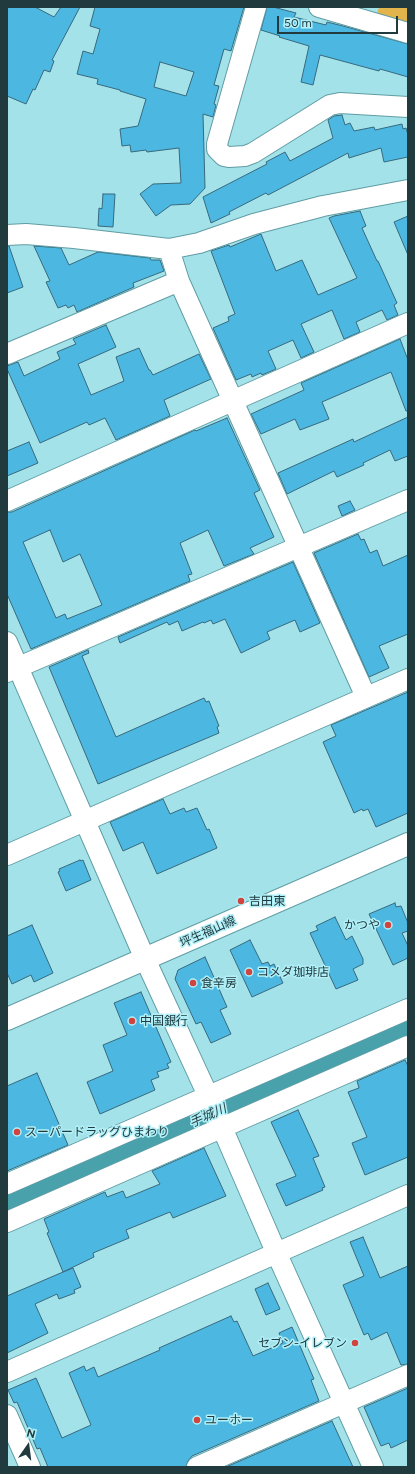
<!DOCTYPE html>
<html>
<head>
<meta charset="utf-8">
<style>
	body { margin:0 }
	#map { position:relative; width:415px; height:1474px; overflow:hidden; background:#a4e2ea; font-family:Figtree,sans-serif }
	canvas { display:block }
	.frame { position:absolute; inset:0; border:8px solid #213a3e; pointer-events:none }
	.north { position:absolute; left:8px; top:1426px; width:40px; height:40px; -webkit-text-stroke:3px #b1f0f8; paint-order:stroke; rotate:14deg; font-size:11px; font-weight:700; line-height:16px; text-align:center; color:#213a3e }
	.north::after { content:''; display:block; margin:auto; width:14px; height:18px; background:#213a3e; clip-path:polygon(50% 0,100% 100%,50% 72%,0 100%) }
	.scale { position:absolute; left:277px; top:16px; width:121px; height:18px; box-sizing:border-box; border:2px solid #213a3e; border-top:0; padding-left:5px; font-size:12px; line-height:14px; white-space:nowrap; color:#213a3e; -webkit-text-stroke:3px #b1f0f8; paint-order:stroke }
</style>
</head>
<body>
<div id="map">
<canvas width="415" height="1474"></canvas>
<div class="frame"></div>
<div class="north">N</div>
<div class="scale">50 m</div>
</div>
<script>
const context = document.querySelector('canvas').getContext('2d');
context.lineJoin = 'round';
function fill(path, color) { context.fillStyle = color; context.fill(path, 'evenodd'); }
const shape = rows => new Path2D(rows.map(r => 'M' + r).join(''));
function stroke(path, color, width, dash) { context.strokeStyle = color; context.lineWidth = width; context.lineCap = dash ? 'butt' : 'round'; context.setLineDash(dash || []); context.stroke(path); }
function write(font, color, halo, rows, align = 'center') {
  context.font = font + ' Figtree,"Noto Sans JP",sans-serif'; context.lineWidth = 3; context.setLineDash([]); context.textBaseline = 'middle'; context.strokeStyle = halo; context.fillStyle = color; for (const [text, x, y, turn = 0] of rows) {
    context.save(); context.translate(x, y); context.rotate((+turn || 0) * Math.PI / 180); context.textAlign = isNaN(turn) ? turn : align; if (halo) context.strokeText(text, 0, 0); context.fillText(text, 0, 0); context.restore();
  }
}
fill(shape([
	[379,7,408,7,408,31,375,21]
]), '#e1b54b');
stroke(shape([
	[7,1203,408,1029]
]), '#49a1ac', 29);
const building = shape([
	[7,7,35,7,54,17,61,7,80,7,52,60,54,61,50,72,44,70,35,90,33,89,26,104,7,96,7,7],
	[95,7,244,7,231,51,224,49,214,85,219,86,214,104,216,105,213,117,203,114,205,188,190,204,171,205,156,216,140,194,153,184,181,183,179,148,147,152,146,150,131,152,130,145,122,146,120,129,138,126,146,99,120,91,120,90,97,84,98,79,77,74,83,51,93,54,100,29,90,26,95,7],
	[160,62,194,72,186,96,154,87,160,62],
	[267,7,273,7,296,13,294,17,326,25,327,22,343,26,408,44,408,77,380,69,379,71,320,55,313,85,301,82,309,46,279,37,280,36,261,30,267,7],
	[342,115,345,125,350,123,354,131,374,127,375,130,402,124,403,129,406,128,408,135,408,157,384,162,381,148,349,158,348,153,268,195,266,193,229,212,230,214,211,223,203,197,267,164,266,162,285,152,290,161,333,138,328,120,334,116,342,115],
	[103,194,115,194,113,227,98,226,99,208,102,209,103,194],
	[360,211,366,226,362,228,377,261,378,261,397,303,394,305,398,315,387,320,382,310,356,322,360,332,344,339,332,310,301,324,314,352,301,358,293,340,268,351,276,369,262,375,261,373,252,377,251,374,236,380,213,328,229,321,228,317,235,314,211,251,229,245,230,247,261,234,276,271,302,260,318,295,357,278,329,218,334,216,360,211],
	[408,216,408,255,394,222,408,216],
	[7,246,9,246,23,287,7,293,7,246],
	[34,246,61,248,69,265,98,252,150,258,151,260,160,260,164,271,133,283,134,287,77,312,74,305,68,308,66,305,58,308,46,282,50,281,34,246],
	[106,325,116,347,78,364,91,395,124,381,116,357,139,348,149,370,150,370,153,375,199,354,211,379,164,400,170,416,116,440,105,418,89,425,87,422,40,443,7,369,7,366,18,362,24,376,60,359,57,352,76,344,73,339,106,325],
	[400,339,408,360,408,411,406,411,391,372,322,402,329,419,300,430,295,419,261,434,251,414,304,390,301,383,400,339],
	[408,417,408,456,395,461,390,450,363,463,364,465,337,477,334,471,287,494,278,473,353,439,354,442,408,417],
	[227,418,260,490,254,493,274,537,250,548,254,554,224,566,208,530,180,543,192,574,188,575,190,581,31,649,7,594,7,512,12,512,195,430,196,431,227,418],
	[50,530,63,562,80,554,102,605,67,619,65,614,56,618,23,542,50,530],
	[29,442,38,463,7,476,7,451,29,442],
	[350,501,355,510,342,516,338,506,350,501],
	[358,534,361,540,364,539,370,553,377,550,383,566,408,555,408,634,379,646,389,668,369,677,314,553,358,534],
	[293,562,320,623,300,632,295,620,267,632,270,639,241,653,225,619,213,624,211,620,204,623,203,622,182,631,178,621,169,625,167,622,120,643,118,637,293,562],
	[88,650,89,653,82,656,116,737,204,698,206,702,209,701,219,726,217,727,219,733,98,784,49,667,88,650],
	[408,692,408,813,376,827,368,809,363,811,362,809,354,813,323,742,336,736,331,725,408,692],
	[163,799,170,814,184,808,186,812,197,808,207,830,209,829,217,848,157,874,143,842,123,851,110,822,163,799],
	[80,860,81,861,83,860,91,880,66,891,58,872,60,871,59,869,80,860],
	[395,903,396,907,401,906,408,923,408,931,402,933,408,946,408,958,393,965,369,914,395,903],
	[335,917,346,940,352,936,363,959,363,964,353,969,358,980,336,989,310,933,318,930,316,926,335,917],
	[32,925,53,973,34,982,31,975,12,984,7,973,7,936,32,925],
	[250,940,262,964,268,962,270,966,274,964,283,983,252,997,230,950,250,940],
	[205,957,227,1007,220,1010,231,1034,211,1043,201,1022,196,1024,175,979,178,970,205,957],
	[141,992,171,1062,167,1064,169,1068,157,1072,159,1077,151,1080,155,1090,100,1114,87,1082,113,1071,103,1045,127,1035,114,1003,141,992],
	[405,1060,408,1066,408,1157,365,1175,352,1143,367,1137,348,1092,359,1088,357,1081,405,1060],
	[37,1073,68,1145,7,1171,7,1086,37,1073],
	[298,1110,319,1156,313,1158,325,1187,322,1188,323,1190,286,1206,276,1184,296,1176,271,1122,298,1110],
	[204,1148,226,1196,173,1218,170,1212,126,1230,129,1238,93,1253,94,1257,63,1272,73,1268,81,1287,74,1290,75,1293,59,1299,57,1294,35,1304,48,1333,7,1353,7,1296,63,1272,47,1233,49,1232,44,1219,105,1192,107,1197,123,1191,126,1198,160,1184,152,1171,204,1148],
	[363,1237,380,1278,408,1266,408,1364,401,1365,387,1332,371,1340,368,1333,364,1335,343,1285,364,1276,350,1242,363,1237],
	[268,1283,280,1309,266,1315,255,1289,268,1283],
	[231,1316,234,1322,237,1321,253,1356,283,1343,279,1333,292,1327,314,1379,311,1380,319,1401,192,1456,188,1461,186,1467,48,1467,40,1448,37,1449,17,1402,14,1403,8,1390,36,1378,62,1438,91,1425,69,1373,84,1366,86,1371,94,1367,98,1377,160,1350,159,1348,231,1316],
	[408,1388,408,1440,391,1448,389,1443,381,1446,364,1407,408,1388],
	[332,1421,353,1467,226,1467,332,1421]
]);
fill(building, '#4cb8e1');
stroke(building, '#36697d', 1);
const minor = shape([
	[256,7,217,144,217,149,224,156,229,157,245,156,253,153,330,105,340,103,408,107],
	[319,7,408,33],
	[7,235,26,234,74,238,169,249],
	[7,354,179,281],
	[7,501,408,323],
	[7,642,145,959,211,1102,276,1252,373,1467],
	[7,672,408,500],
	[366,697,179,281,169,249,199,243,254,224,323,206,408,190],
	[7,855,408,679],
	[7,1184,408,1009],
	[7,1222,408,1046],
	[7,1372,408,1195],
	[7,1415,30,1467],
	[197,1467,408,1375]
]);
const major = shape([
	[7,1019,408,844]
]);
stroke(minor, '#609da4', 22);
stroke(major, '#609da4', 24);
stroke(minor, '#fff', 20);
stroke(major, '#fff', 22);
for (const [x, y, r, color] of [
	[241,901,4,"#d1433e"],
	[388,925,4,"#d1433e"],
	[249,972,4,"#d1433e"],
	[193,983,4,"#d1433e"],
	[132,1021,4,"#d1433e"],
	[17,1132,4,"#d1433e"],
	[355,1343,4,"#d1433e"],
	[197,1420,4,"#d1433e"]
]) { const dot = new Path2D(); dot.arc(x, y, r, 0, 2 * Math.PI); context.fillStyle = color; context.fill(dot); stroke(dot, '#b1f0f8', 1.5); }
write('12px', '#213a3e', '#b1f0f8', [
	["吉田東",249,901],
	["かつや",380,925,"right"],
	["コメダ珈琲店",257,972],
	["食辛房",201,983],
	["中国銀行",140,1021],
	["スーパードラッグひまわり",25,1132],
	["セブン-イレブン",347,1343,"right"],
	["ユーホー",205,1420]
], 'left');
write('12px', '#213a3e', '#b1f0f8', [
	["坪生福山線",208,932,-24]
]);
write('italic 13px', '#274346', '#b1f0f8', [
	["手城川",208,1116,-24]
]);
</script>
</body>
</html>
